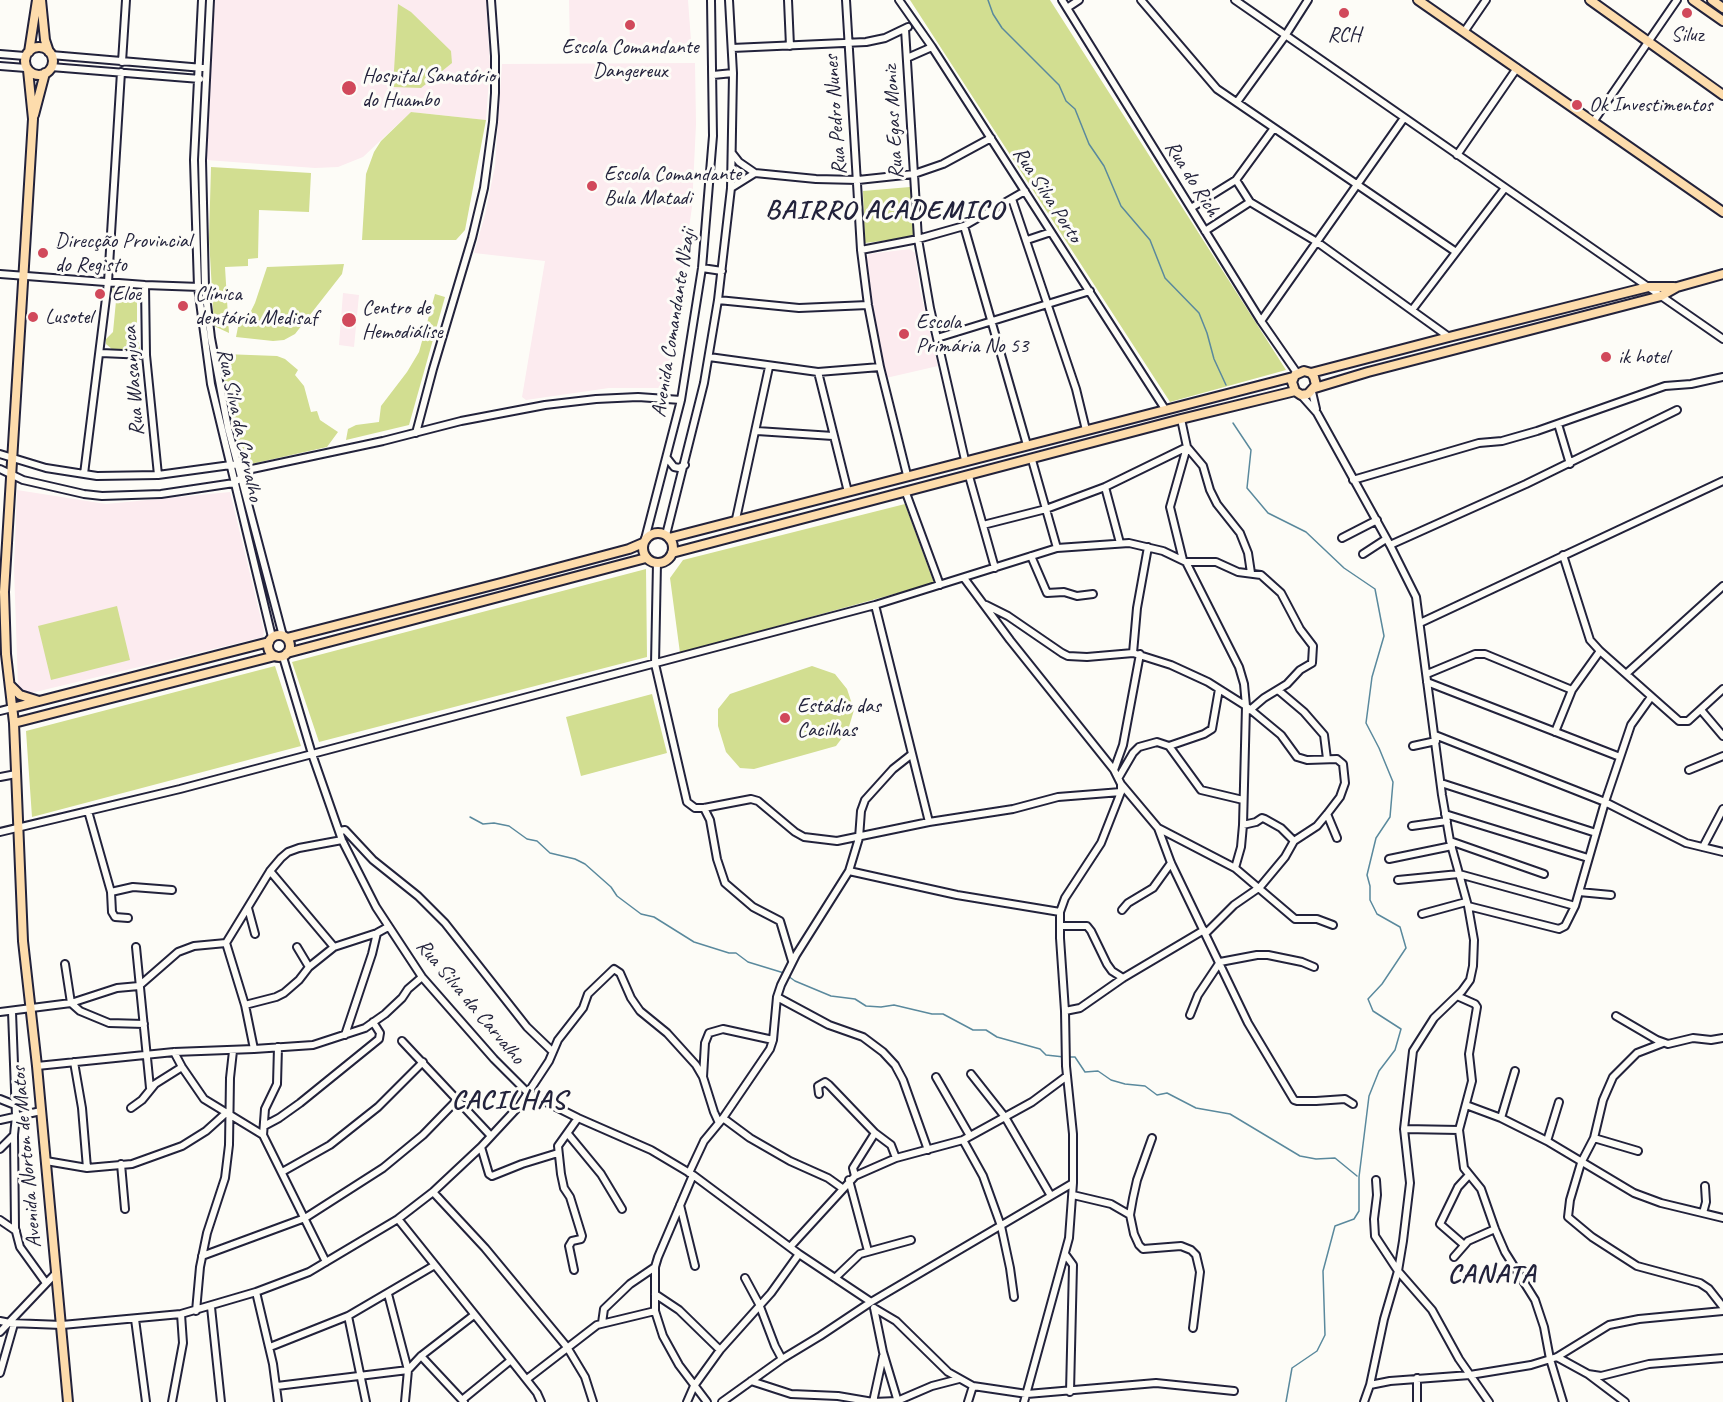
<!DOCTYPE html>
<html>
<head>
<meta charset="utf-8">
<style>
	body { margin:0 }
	canvas { display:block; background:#fdfcf7 }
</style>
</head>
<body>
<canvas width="1723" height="1402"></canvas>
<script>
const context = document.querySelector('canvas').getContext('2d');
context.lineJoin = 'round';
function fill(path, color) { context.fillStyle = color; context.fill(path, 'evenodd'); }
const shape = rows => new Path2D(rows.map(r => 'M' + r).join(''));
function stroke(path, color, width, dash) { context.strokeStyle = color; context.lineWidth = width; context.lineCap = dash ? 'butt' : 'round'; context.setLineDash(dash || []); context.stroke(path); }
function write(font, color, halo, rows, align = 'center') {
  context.font = font + ' Caveat,sans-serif'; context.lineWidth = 6; context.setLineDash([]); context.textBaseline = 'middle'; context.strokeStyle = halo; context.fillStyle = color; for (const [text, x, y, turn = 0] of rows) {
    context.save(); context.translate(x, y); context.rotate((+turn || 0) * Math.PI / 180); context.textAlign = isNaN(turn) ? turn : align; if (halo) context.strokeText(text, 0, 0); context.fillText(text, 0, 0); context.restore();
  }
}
fill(shape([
	[215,0,486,0,490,65,486,120,411,112,363,157,338,167,315,168,206,160],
	[569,0,688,0,692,54,570,50],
	[695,63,696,124,692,207,666,388,609,388,526,400,522,397,545,261,474,253,485,215,495,166,502,64],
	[910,249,915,253,920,290,938,366,886,378,871,303,867,258,869,254],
	[343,293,359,295,354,347,339,345],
	[17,490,106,504,230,492,264,631,263,637,27,694,18,686,14,568]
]), '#fcebef');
fill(shape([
	[910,0,1050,0,1286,370,1170,402],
	[398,4,411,12,451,51,452,63,421,88,393,87],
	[411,112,486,120,465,230,456,240,362,240,366,174,374,152,381,141],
	[211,167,311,173,309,212,259,210,258,258,248,259,248,266,225,267,229,333,214,326,209,238],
	[910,187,914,237,865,243,863,191],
	[344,264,342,274,295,334,284,340,273,341,236,337,239,322,248,317,255,303,267,267],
	[113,288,136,290,142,296,137,302,137,337,140,349,137,351,113,350,106,344,106,339,113,332,116,301,111,296],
	[435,294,445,297,409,425,346,440,348,429,356,425,379,422,381,406,407,372,419,352],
	[224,354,277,356,285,359,298,370,295,375,304,386,311,412,317,411,320,420,338,432,327,447,251,464,246,463,243,460,223,374],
	[905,504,934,583,680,653,670,578,683,560],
	[646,569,647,657,319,742,292,662],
	[117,606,130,660,51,680,38,626],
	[275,666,301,746,32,817,26,731],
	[812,666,835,674,847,689,854,710,848,730,836,746,754,769,740,768,726,752,718,726,718,709,730,694],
	[652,694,667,753,581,776,566,717]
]), '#d2de91');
stroke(shape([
	[988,0,993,14,1002,28,1059,85,1066,101,1075,109,1089,144,1104,166,1121,206,1150,240,1165,278,1199,313,1207,333,1214,359,1226,385],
	[1233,423,1251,450,1247,488,1268,513,1306,532,1344,568,1375,589,1384,636,1372,677,1366,723,1379,748,1393,782,1390,817,1376,838,1367,875,1370,886,1370,900,1377,914,1400,927,1406,948,1382,984,1368,999,1373,1011,1401,1029,1395,1050,1379,1071,1369,1096,1359,1177,1359,1211,1354,1219,1335,1226,1323,1271,1325,1335,1317,1351,1292,1368,1286,1402],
	[470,817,483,824,494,823,509,826,527,839,537,841,550,853,575,859,585,864,611,887,617,896,641,914,654,917,694,942,729,953,736,953,748,962,784,973],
	[788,976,795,981,831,996,855,999,866,1006,881,1007,894,1005,932,1014,943,1014,973,1030,986,1030,997,1037,1040,1049,1046,1055,1064,1057],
	[1069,1057,1075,1057,1085,1072,1098,1071,1111,1080,1125,1084,1145,1086,1157,1095,1167,1093,1196,1108,1230,1114,1300,1156,1316,1159,1335,1158,1357,1176]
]), '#5a899d', 1.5);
const minor = shape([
	[202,0,194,160,198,287,211,384,272,637],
	[210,0,202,160,205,287,211,338,228,428,283,636],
	[788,0,790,46],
	[846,0,861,250,868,305,880,367,907,475],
	[899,0,932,47,1165,409],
	[1062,0,1261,321,1297,373],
	[1141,0,1217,89,1456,252],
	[1235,0,1723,339],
	[1067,8,1079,0],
	[905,29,918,239,930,308,965,460],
	[1464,32,1486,0],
	[732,48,866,42,885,38,908,27],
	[0,54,25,56],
	[51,55,203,68],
	[907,58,932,47],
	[122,62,126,0],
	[0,66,26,68],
	[51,67,200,79],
	[713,75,733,73],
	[1237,102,1285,36,1308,0],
	[1593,122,1677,0],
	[732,153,739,162,755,173,816,179,858,180,914,174,943,164,991,138],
	[1457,155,1517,68],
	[1236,180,1250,202,1317,242,1449,337],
	[731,188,755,173],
	[1012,199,1076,389,1086,430],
	[1191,208,1236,180,1274,128],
	[964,226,1027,445],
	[1205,231,1250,202],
	[1027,240,1051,232],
	[861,250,918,239,964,226,1025,191],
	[702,268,722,271],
	[0,274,145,285,200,287],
	[145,285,146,355,158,475],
	[718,300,799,308,868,305],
	[1412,310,1505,188],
	[1261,321,1404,118],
	[937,338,1090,291],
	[101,353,146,355],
	[709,357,818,372,880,367],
	[818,372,848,492],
	[1312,392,1316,409],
	[1301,395,1317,413,1390,545,1416,597,1442,795,1450,841,1468,906,1474,940,1473,966,1470,980,1462,991,1434,1018,1413,1051,1404,1129,1410,1183,1403,1241,1398,1271,1384,1319,1370,1385],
	[1558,424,1570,464],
	[757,431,833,436],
	[416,433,433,369,472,238,484,188,493,122,495,93,495,56,491,0],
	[0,454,46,468,97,476,158,475,238,464,252,469],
	[667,458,674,467,679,468,685,465],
	[0,469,23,480,84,494,102,496,161,494,234,483,252,469,383,441,461,421,545,405,596,399,638,397,681,400],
	[84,474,108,282,121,72],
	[969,476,995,568],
	[1353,480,1479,443,1502,441,1537,431,1665,386,1691,384,1723,377],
	[1105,487,1120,543],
	[906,493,940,585],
	[736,519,769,367],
	[983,525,1046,509,1105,487,1187,447,1181,419],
	[666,535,704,383,718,300,731,188,733,73,729,0],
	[1342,538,1377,520],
	[645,539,681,400,702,268,713,136,711,0],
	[1390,545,1526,484,1677,410],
	[1057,548,1129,543,1163,551,1186,562,1239,667,1244,684,1246,706,1243,825,1241,847,1235,868],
	[1363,554,1386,539],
	[1563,555,1590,640,1600,651,1679,721,1688,721,1723,689],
	[1031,556,1047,593,1064,592,1077,596,1093,594],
	[1183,560,1170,507,1187,447,1203,466,1210,490,1217,504,1240,533,1248,553,1251,573],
	[1186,562,1216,562,1238,572,1261,575,1281,593,1300,629,1313,646,1312,663,1300,670,1287,684,1264,698,1250,710],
	[657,563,655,664,687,802,695,808,704,808,751,799,758,801,795,832,804,837,837,841,929,822,1013,809,1058,797,1121,792],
	[964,578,1010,640,1114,770,1121,784,1158,828,1171,863,1248,1023,1294,1100,1297,1101,1316,1101,1345,1099,1353,1104],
	[875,605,929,822],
	[986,605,1008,616,1062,653,1068,656,1087,657,1133,653,1171,665,1208,682,1246,706,1281,735,1297,757,1307,760,1337,759,1343,764,1345,783,1340,797,1327,814,1317,826,1294,841,1285,857,1260,887,1234,905,1206,933],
	[1420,623,1723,481],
	[1133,653,1137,608,1148,547],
	[283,657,312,754,342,840,376,907,422,977,494,1059,528,1093,578,1118,651,1150,693,1175,799,1254,871,1302],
	[1427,674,1475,654,1485,654,1572,690,1600,651],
	[1626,674,1723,586],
	[1427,682,1620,757],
	[1278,690,1304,712,1324,735,1327,759],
	[1701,710,1723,736],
	[0,711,12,708],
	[1555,732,1572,690],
	[1435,735,1605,802,1686,843,1723,852],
	[1169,746,1204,734,1212,729,1219,689],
	[1413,746,1436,741],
	[1114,770,1123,745,1140,654],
	[1689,770,1723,756],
	[0,777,16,774],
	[1119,777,1133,753,1139,747,1157,742,1169,746,1201,790,1243,800],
	[1441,783,1596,833],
	[704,808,710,820,717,859,725,883,753,907,780,921,792,961],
	[88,811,111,892,133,887,172,890],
	[1327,814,1337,838],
	[1445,814,1588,858],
	[1243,825,1256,822,1262,818,1265,819,1281,828,1294,841],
	[1412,826,1447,821],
	[1158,828,1235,868,1295,919,1317,919,1333,925],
	[339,831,345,830,373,860,418,896,445,923,527,1027,552,1051],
	[0,832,180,789,875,605,1057,548,1032,460],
	[342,840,299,848,288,852,281,858,270,871,226,943,245,1005,254,1049,313,1045,365,1028,385,1014,402,998,408,989,422,977],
	[1450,841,1544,874],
	[1703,847,1723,809],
	[1389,859,1452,846],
	[270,871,334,947],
	[849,871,957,895,1060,912],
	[1398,880,1459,874,1575,906],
	[111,892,112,912,115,917,128,918],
	[1579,892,1611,895],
	[1468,906,1559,929,1565,926,1575,906,1605,802,1631,725,1651,697],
	[248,908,255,934],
	[1122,910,1128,903,1153,888,1171,863],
	[1422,914,1466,902],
	[1060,926,1087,926,1091,931,1107,964,1112,971,1123,978],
	[136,947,150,1088],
	[297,947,309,967],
	[65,964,71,1003,80,1011,109,1023,144,1024],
	[1457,996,1475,1004,1477,1007,1469,1054,1472,1081,1459,1130,1464,1168,1481,1189,1495,1229,1505,1252,1535,1300,1544,1327,1550,1359,1563,1402],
	[777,997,829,1025,863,1037,883,1052,895,1065,903,1080,928,1150],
	[245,1005,276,997,284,993,299,980,309,967,334,947,377,933,388,927],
	[1065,1011,1080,1008,1123,978,1204,930],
	[0,1012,71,1003,117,988,139,986,178,952,194,946,226,943],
	[12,1012,16,1116,14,1135,15,1228,20,1247,46,1283],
	[1190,1015,1198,995,1220,962,1257,955,1268,955,1302,962,1314,967],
	[1616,1016,1657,1040,1668,1044,1693,1038,1711,1040,1723,1038],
	[345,1035,372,954,377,933],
	[402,1041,491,1136],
	[278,1047,277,1084,265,1109,263,1135,326,1262],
	[174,1052,182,1067,204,1099,263,1135],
	[74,1062,82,1108,87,1168],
	[37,1066,174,1052,254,1049],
	[971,1074,1005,1117,1051,1196],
	[703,1077,705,1043,709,1033,723,1029,773,1040],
	[936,1077,970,1136],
	[819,1094,818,1086,825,1082,829,1085,875,1133,853,1168,855,1176],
	[0,1099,15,1105],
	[1466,1105,1501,1118,1547,1141,1634,1193,1661,1203,1723,1218],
	[131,1108,142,1100,155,1084,182,1067],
	[723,1118,750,1138,790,1161,828,1178,842,1188],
	[1501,1118,1515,1071],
	[0,1120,41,1111],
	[264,1126,279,1118,300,1103,379,1039,380,1033,373,1022],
	[1404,1129,1459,1130],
	[875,1133,891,1145,896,1158],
	[568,1134,601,1174,622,1209],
	[1152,1138,1137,1180,1133,1198,1130,1215,1134,1234,1139,1245,1143,1249,1181,1246,1191,1250,1196,1255,1200,1272,1193,1328],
	[1594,1138,1603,1100,1613,1077,1637,1053,1663,1043],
	[963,1140,983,1176,1001,1226,1010,1268,1014,1297],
	[1547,1141,1559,1102],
	[481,1147,489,1174,492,1176,522,1164,558,1153],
	[0,1149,14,1135],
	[1638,1151,1594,1138,1581,1163,1570,1200,1568,1217,1592,1237,1637,1266,1700,1283,1709,1289,1723,1307],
	[46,1161,87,1168,132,1164,182,1146,206,1131,226,1113],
	[121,1164,125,1209],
	[282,1172,330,1145,378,1107,423,1062],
	[689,1173,704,1141,723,1118,770,1049,773,1040,777,997,781,985,796,955,849,871,859,838,861,811,865,800,893,769,912,754],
	[693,1175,658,1257,655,1267,655,1311,663,1336,679,1365,707,1402],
	[849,1180,868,1251],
	[1376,1180,1377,1195,1374,1219,1375,1236,1398,1271,1432,1310,1459,1359,1489,1402],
	[433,1192,485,1248,567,1347,585,1377,593,1402],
	[1073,1195,1111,1204,1130,1215],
	[680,1205,695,1266],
	[1703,1213,1706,1202,1705,1186],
	[398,1219,511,1360,537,1393,541,1402],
	[0,1220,16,1231],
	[1463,1244,1440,1224,1458,1187,1469,1175],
	[790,1247,855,1176,896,1158,963,1140,1032,1102,1067,1076],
	[1065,1254,1073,1265,1070,1392],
	[202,1256,305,1218,383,1168,423,1135,458,1099],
	[1454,1257,1468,1241,1495,1229],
	[574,1270,569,1246,572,1241,581,1239,582,1236,570,1197,564,1188,561,1174,558,1146,578,1118],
	[745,1278,759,1304,775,1346,782,1359],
	[835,1278,860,1254,911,1240],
	[256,1292,273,1364,278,1402],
	[388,1294,408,1370,405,1402],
	[655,1294,679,1310,720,1350],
	[211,1307,221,1402],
	[874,1308,896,1321,948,1372,973,1386,1027,1394,1156,1383,1234,1391],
	[874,1308,883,1352,898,1402],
	[196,1311,200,1267,207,1233,225,1178,229,1145,230,1078,233,1051],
	[348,1316,366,1402],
	[135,1319,146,1402],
	[0,1321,10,1323,62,1325,181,1314,256,1292,309,1272,398,1219,433,1192,481,1147,520,1105,549,1061,558,1040,583,1008,588,994,614,969,620,973,631,998,640,1011,667,1033,696,1065,703,1077,714,1112,719,1123],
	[602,1323,604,1309,630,1284,655,1267],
	[0,1332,56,1273],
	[270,1347,348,1316,435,1265],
	[421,1356,464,1402],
	[1557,1357,1588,1374,1625,1402],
	[0,1373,14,1324],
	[1588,1374,1601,1376,1649,1364,1723,1358],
	[1417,1378,1417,1402],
	[527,1379,597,1325,655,1311],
	[751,1381,791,1394,838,1396,873,1402,897,1401,932,1386,959,1379],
	[277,1386,408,1370,421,1356,474,1315],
	[462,1400,511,1360],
	[172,1402,183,1343,181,1314],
	[687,1402,694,1386,720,1350,771,1293,799,1254],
	[722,1402,782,1359,820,1336,871,1302,1073,1183,1073,1134,1066,1066,1065,1011,1060,938,1060,912,1065,898,1101,843,1121,792,1121,784],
	[873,1402,883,1356],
	[968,1402,973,1386],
	[1024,1402,1069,1238,1073,1183],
	[1364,1402,1370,1385,1390,1381,1470,1375,1531,1365,1557,1357,1609,1325,1639,1319,1723,1311]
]);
const major = shape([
	[41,0,45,40,49,52],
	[1418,0,1723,212],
	[1590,0,1723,95],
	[1693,0,1723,21],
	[1712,0,1723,8],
	'25 61a14 14 0 1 1 28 0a14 14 0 1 1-28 0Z',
	[29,52,37,0],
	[28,70,33,119,4,592,6,654,14,723,23,941,37,1066,68,1402],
	[34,115,45,73],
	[1311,373,1449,337,1648,287,1674,287],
	[1315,388,1368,372,1661,296,1677,287,1723,274],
	'643 548a15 15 0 1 1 30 0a15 15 0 1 1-30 0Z',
	[669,538,1293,377],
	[672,553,1181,419,1287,393,1295,391,1301,395,1308,394,1316,385,1314,377,1311,373,1304,371,1295,375,1292,382,1295,391],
	'268 646a11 11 0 1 1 22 0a11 11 0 1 1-22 0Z',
	[287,638,501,583,629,549,643,543],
	[287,653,646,558],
	[11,686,20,695,39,701],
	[12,708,269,642],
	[14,723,275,656]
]);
stroke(minor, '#22223b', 10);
stroke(major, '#22223b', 12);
stroke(minor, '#fdfcf7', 6);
stroke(major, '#fddcac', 8);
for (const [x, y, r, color] of [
	[1344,13,6,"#d1495b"],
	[1687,13,6,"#d1495b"],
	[630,25,6,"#d1495b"],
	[349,88,8,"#d1495b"],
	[1577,105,6,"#d1495b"],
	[592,186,6,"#d1495b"],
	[43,253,6,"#d1495b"],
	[100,294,6,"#d1495b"],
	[183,306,6,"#d1495b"],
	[33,317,6,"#d1495b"],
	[349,320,8,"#d1495b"],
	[904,334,6,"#d1495b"],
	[1606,357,6,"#d1495b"],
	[785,718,6,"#d1495b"]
]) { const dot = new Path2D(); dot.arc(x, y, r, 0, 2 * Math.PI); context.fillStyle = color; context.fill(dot); stroke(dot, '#fdfcf7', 2); }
write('21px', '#22223b', '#fdfcf7', [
	["RCH",1344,35,"center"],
	["Siluz",1687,35,"center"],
	["Escola Comandante",630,47,"center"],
	["Dangereux",630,71,"center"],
	["Hospital Sanatório",362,76],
	["do Huambo",362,100],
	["Ok Investimentos",1589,105],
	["Escola Comandante",604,174],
	["Bula Matadi",604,198],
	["Direcção Provincial",55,241],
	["do Registo",55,265],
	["Eloe",112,294],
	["Clínica",195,294],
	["dentária Medisaf",195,318],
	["Centro de",362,308],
	["Hemodiálise",362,332],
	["Lusotel",45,317],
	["Escola",916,322],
	["Primária No 53",916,346],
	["ik hotel",1618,357],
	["Estádio das",797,706],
	["Cacilhas",797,730]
], 'left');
write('21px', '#22223b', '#fdfcf7', [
	["Rua Pedro Nunes",836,115,-94],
	["Rua Egas Moniz",894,122,-93],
	["Rua do Rich",1192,179,58],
	["Rua Silva Porto",1047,195,57],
	["Avenida Comandante N'zaji",674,323,-81],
	["Rua Wasanjuca",134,381,-94],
	["Rua Silva da Carvalho",239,425,78],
	["Rua Silva da Carvalho",470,1002,50],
	["Avenida Norton de Matos",27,1157,-95]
]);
context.letterSpacing = '1.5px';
write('bold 27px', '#22223b', '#fdfcf7', [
	["BAIRRO ACADEMICO",885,211],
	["CACILHAS",509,1101],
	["CANATA",1492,1275]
]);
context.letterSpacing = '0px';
</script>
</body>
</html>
